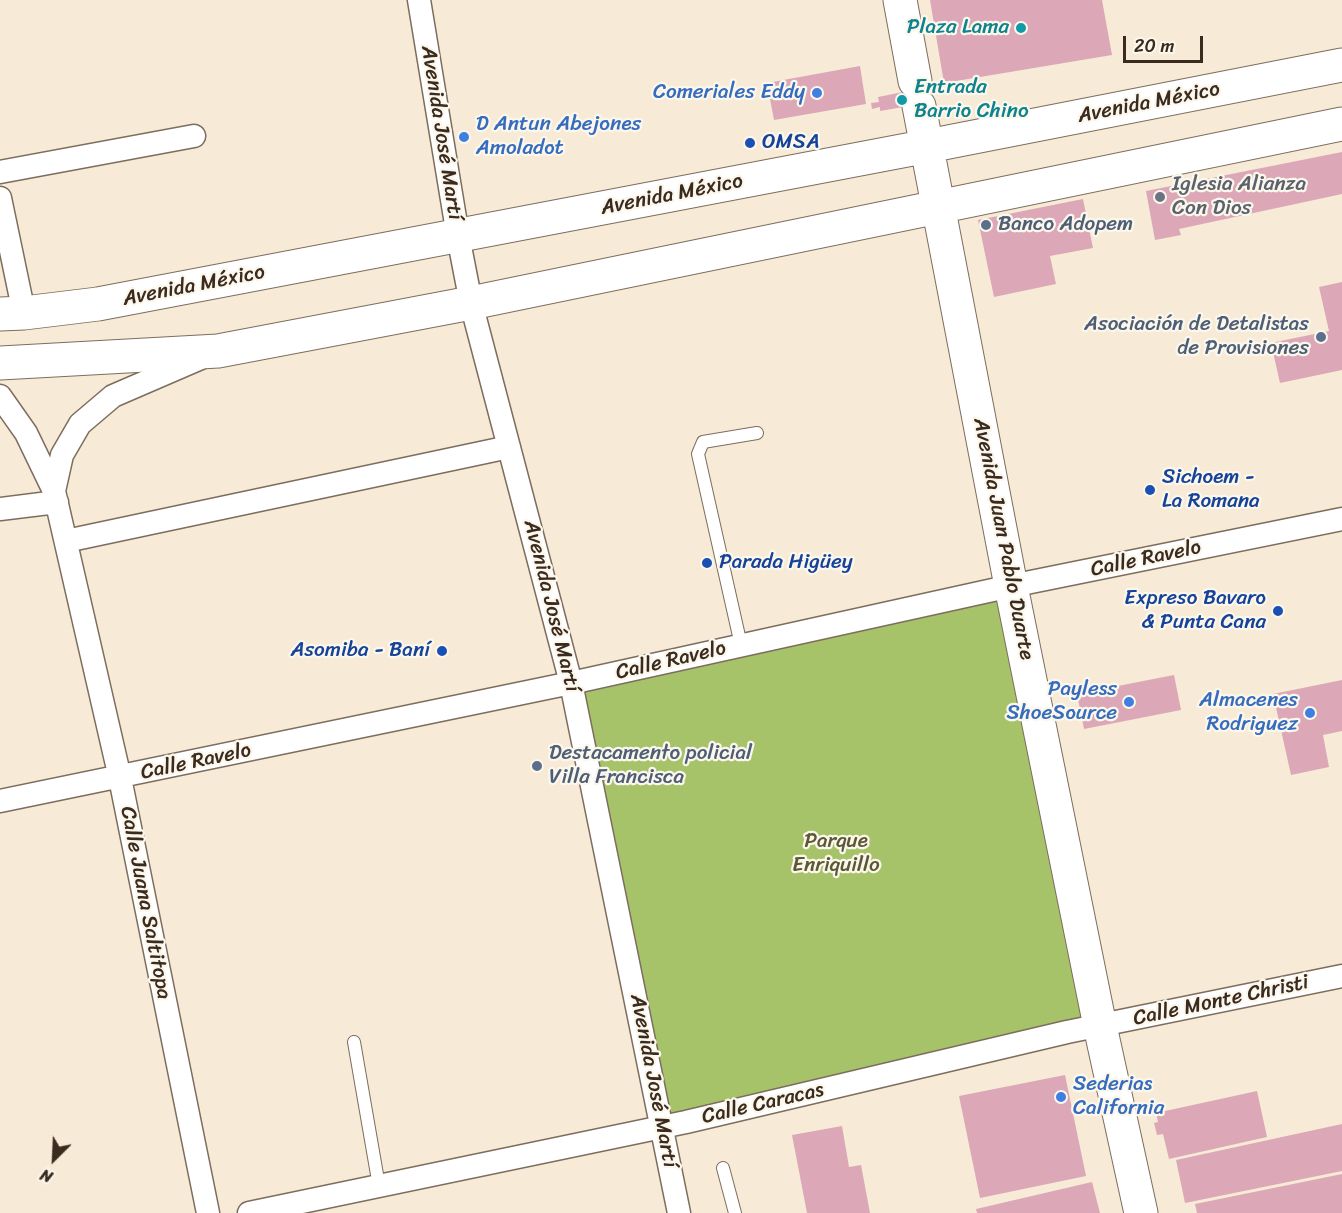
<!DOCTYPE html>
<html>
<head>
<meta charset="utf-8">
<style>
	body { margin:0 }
	#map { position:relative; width:1342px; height:1213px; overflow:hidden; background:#f7ead6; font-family:Sriracha,sans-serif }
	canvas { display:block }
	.north { position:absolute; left:24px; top:1129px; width:60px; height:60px; -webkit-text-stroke:4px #fbf7ec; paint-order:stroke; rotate:204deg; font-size:16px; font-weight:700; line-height:24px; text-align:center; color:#3b2a1e }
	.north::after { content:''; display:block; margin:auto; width:21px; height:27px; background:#3b2a1e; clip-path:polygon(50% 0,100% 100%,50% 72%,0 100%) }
	.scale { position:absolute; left:1123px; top:36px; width:80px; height:27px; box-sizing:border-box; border:3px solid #3b2a1e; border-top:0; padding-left:8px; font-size:18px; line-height:21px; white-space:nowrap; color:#3b2a1e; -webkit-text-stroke:4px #fbf7ec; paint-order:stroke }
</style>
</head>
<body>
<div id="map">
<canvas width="1342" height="1213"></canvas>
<div class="north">N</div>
<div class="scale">20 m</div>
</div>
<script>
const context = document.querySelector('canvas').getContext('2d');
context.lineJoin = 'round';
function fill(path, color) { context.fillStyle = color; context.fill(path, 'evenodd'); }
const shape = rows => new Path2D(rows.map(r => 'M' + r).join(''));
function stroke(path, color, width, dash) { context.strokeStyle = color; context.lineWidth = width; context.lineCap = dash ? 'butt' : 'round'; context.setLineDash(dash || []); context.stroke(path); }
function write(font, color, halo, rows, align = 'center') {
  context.font = font + ' Sriracha,sans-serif'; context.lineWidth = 4.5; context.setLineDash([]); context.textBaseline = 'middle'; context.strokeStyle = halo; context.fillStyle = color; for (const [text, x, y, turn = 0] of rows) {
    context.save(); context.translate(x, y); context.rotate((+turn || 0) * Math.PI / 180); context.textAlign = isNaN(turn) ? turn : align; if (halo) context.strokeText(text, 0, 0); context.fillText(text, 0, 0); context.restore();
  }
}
fill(shape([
	[1011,586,1100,1026,662,1126,571,683]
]), '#a7c369');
fill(shape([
	[930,0,1102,0,1112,55,944,83],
	[860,66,866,104,774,120,767,83],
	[923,88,924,93,932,91,933,97,925,99,926,103,880,111,880,107,872,109,871,103,879,102,878,97],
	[1342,152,1342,194,1179,229,1181,235,1155,240,1146,191],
	[1083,199,1093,248,1050,256,1056,284,994,297,978,220],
	[1342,282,1342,370,1280,383,1271,343,1329,331,1319,287],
	[1174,675,1181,710,1084,729,1077,694],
	[1342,680,1342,731,1323,735,1329,767,1291,775,1273,694],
	[1065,1075,1086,1176,980,1198,959,1096],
	[1257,1091,1267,1137,1169,1159,1163,1134,1157,1135,1154,1123,1158,1122,1156,1113],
	[1342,1124,1342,1171,1185,1203,1176,1160],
	[842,1126,849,1167,861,1165,870,1213,807,1213,792,1135],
	[1342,1174,1342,1213,1197,1213,1195,1204],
	[1092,1182,1100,1213,977,1213,976,1209]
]), '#dca8b7');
const lane = shape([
	[741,645,698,454,703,442,757,433],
	[354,1042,379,1186],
	[723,1168,735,1213]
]);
const street = shape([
	[419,0,458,236,471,303,571,683,679,1213],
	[0,172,194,136],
	[0,198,24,313],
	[0,396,26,433,54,491,120,778,208,1213],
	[54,491,62,455,80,424,113,396,201,358],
	[0,509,57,502],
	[66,541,509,447],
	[0,801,571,683,1011,586,1342,519],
	[249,1213,686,1122,1067,1032,1342,976]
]);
const secondary = shape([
	[900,0,915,81],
	[919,106,1011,586,1100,1026,1141,1213],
	[0,314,24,313,98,304,928,146,1342,65],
	[0,363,218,351,471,303,1342,124]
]);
stroke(lane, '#7d6d5e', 14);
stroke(street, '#7d6d5e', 25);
stroke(secondary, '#7d6d5e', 35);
stroke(lane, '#fff', 12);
stroke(street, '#fff', 22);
stroke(secondary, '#fff', 33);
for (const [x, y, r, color] of [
	[1021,28,6,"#0f9aa8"],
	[817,93,6,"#3f7fe0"],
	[902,100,6,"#0f9aa8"],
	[464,137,6,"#3f7fe0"],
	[750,143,6,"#1a4fb4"],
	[1160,197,6,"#6b7280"],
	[986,225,6,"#5c6f8a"],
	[1321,337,6,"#5c6f8a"],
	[1150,490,6,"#1a4fb4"],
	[707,563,6,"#1a4fb4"],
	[1278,611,6,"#1a4fb4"],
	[442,651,6,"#1a4fb4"],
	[1129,702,6,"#3f7fe0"],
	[1310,713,6,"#3f7fe0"],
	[537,766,6,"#5c6f8a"],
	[1061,1097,6,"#3f7fe0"]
]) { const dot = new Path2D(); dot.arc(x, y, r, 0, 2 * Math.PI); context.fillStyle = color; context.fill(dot); stroke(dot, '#fbf7ec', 2); }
write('21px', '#0d838f', '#fbf7ec', [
	["Plaza Lama",1009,28],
	["Entrada",914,88,"left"],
	["Barrio Chino",914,112,"left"]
], 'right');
write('21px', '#366cbe', '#fbf7ec', [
	["Comeriales Eddy",805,93],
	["D Antun Abejones",476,125,"left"],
	["Amoladot",476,149,"left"],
	["Payless",1117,690],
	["ShoeSource",1117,714],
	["Almacenes",1298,701],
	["Rodriguez",1298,725],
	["Sederias",1073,1085,"left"],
	["California",1073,1109,"left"]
], 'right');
write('21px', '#3b2a1e', '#fbf7ec', [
	["Avenida México",1149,103,-11],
	["Avenida José Martí",441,133,81],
	["Avenida México",672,195,-11],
	["Avenida México",194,286,-11],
	["Avenida Juan Pablo Duarte",1003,539,79],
	["Calle Ravelo",1146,559,-12],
	["Avenida José Martí",551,606,76],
	["Calle Ravelo",671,661,-13],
	["Calle Ravelo",196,762,-12],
	["Calle Juana Saltitopa",145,903,79],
	["Calle Monte Christi",1221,1001,-12],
	["Avenida José Martí",653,1081,79],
	["Calle Caracas",763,1104,-13]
]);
write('21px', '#164399', '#fbf7ec', [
	["OMSA",762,143],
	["Sichoem -",1162,478],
	["La Romana",1162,502],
	["Parada Higüey",719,563],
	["Expreso Bavaro",1266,599,"right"],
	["& Punta Cana",1266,623,"right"],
	["Asomiba - Baní",430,651,"right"]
], 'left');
write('21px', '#5b616d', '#fbf7ec', [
	["Iglesia Alianza",1172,185],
	["Con Dios",1172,209]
], 'left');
write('21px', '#4e5e75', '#fbf7ec', [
	["Banco Adopem",998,225],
	["Asociación de Detalistas",1309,325,"right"],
	["de Provisiones",1309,349,"right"],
	["Destacamento policial",549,754],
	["Villa Francisca",549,778]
], 'left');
write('21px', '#5b5834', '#fbf7ec', [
	["Parque",836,842],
	["Enriquillo",836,866]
]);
</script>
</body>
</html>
